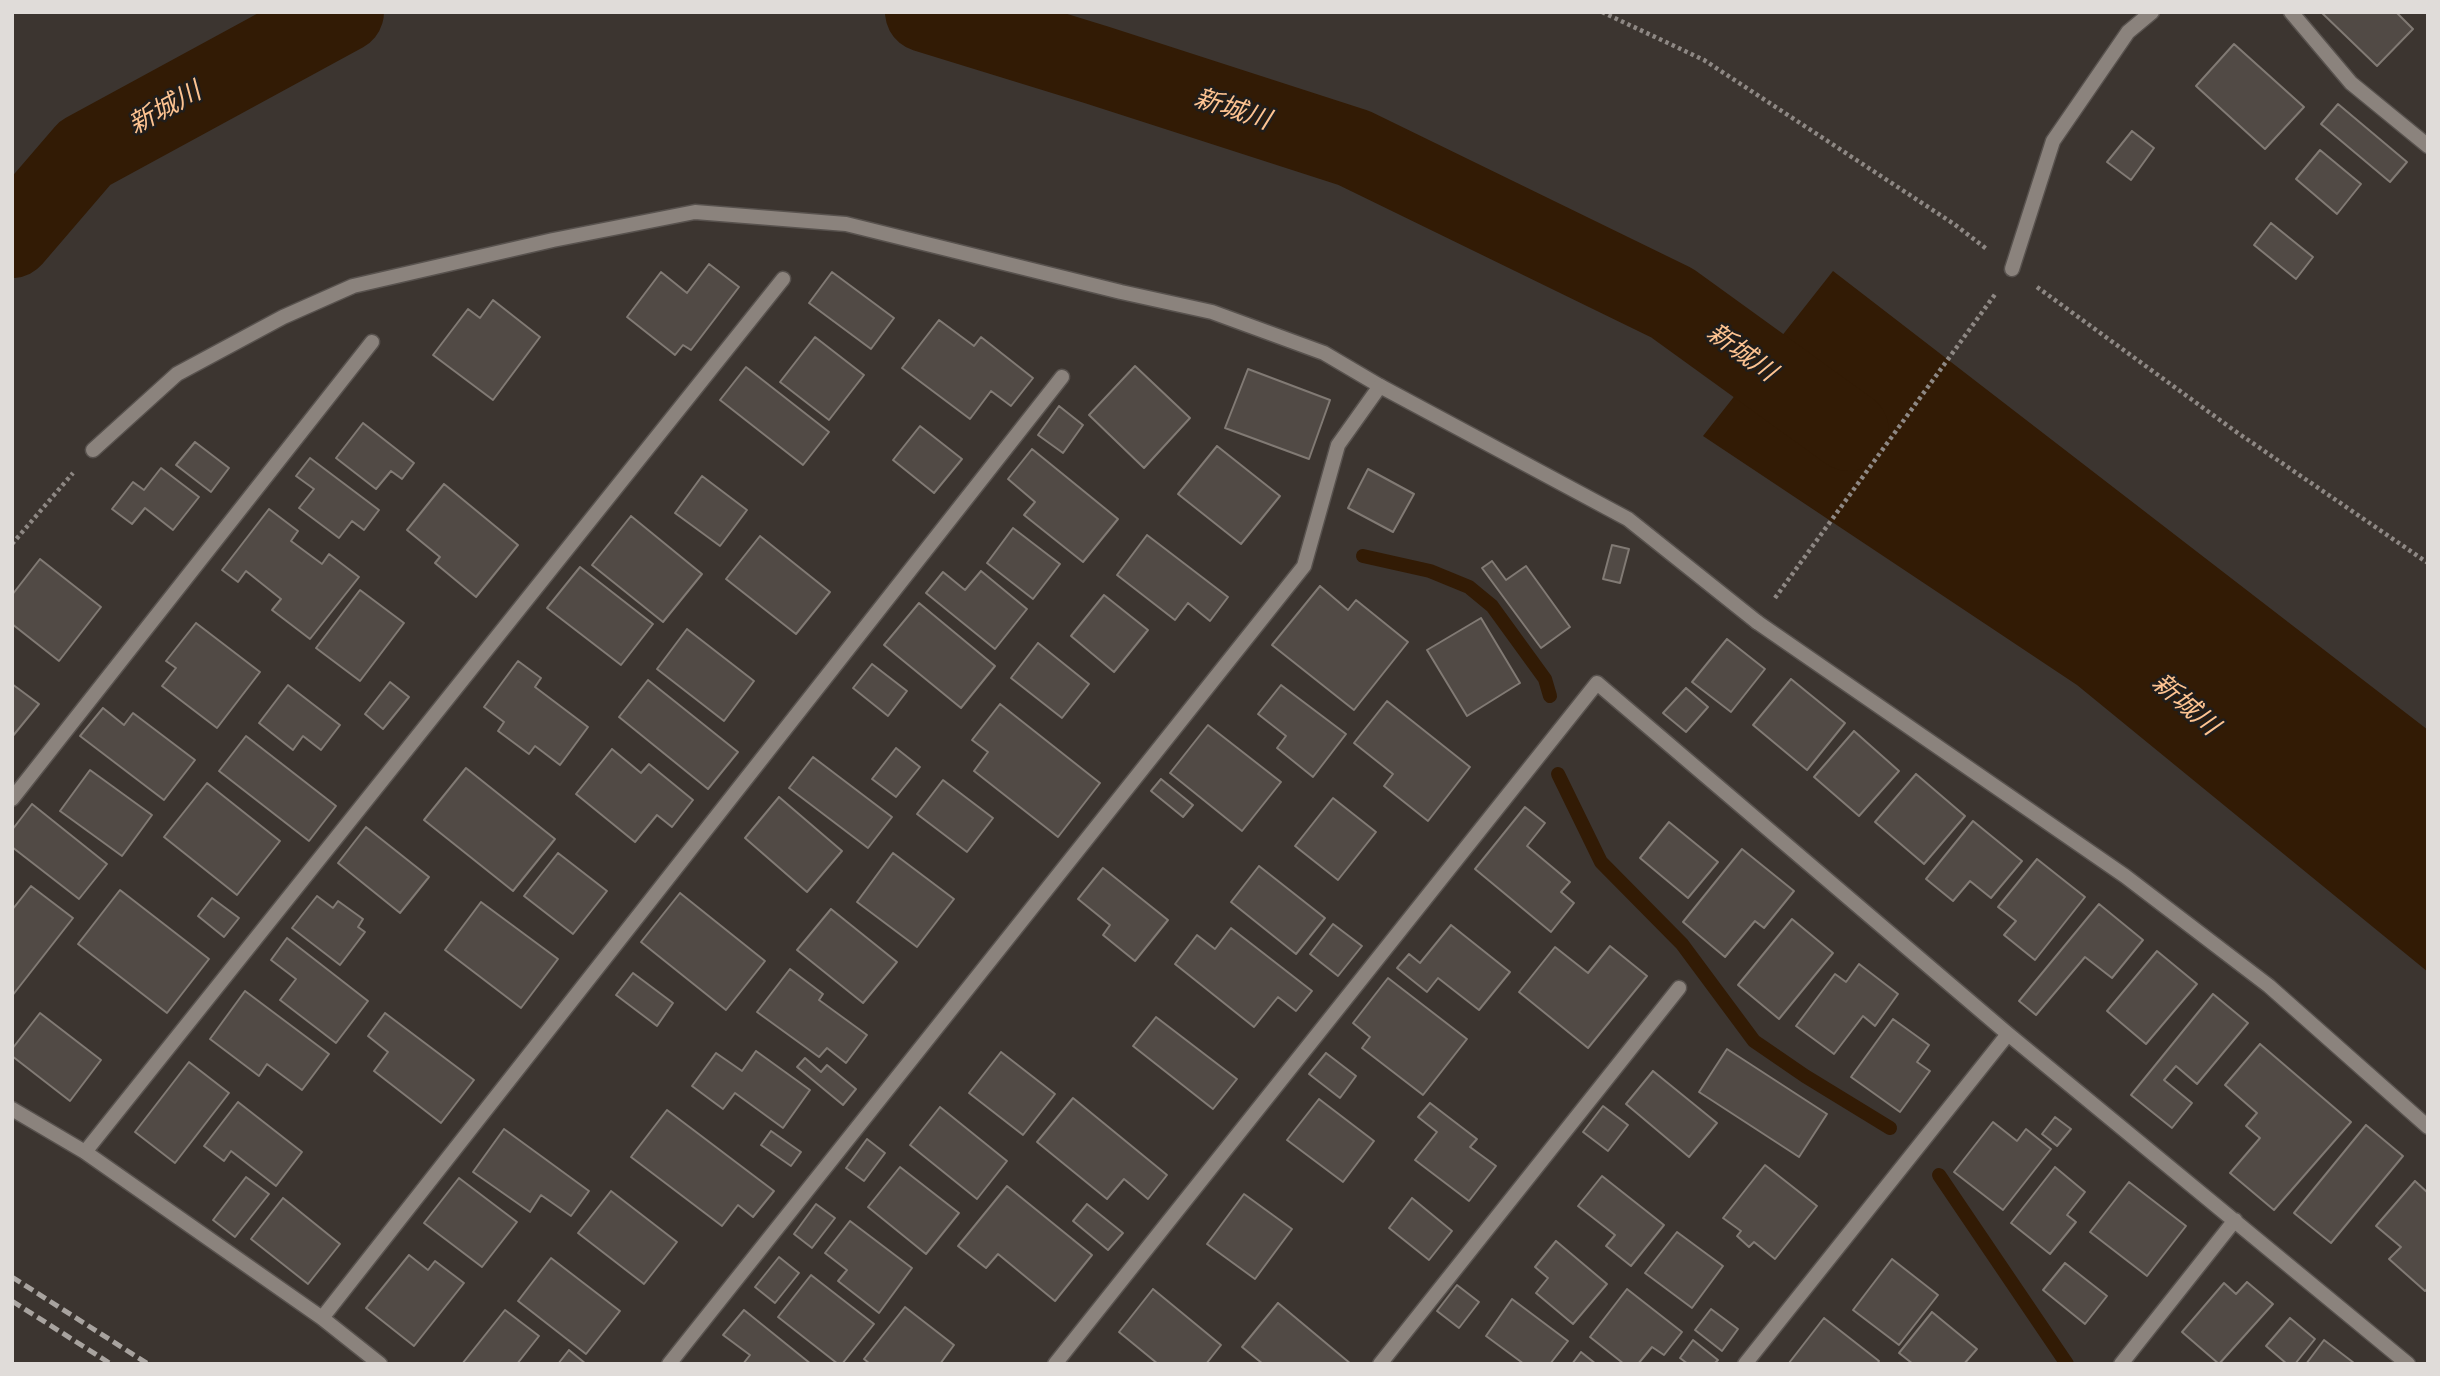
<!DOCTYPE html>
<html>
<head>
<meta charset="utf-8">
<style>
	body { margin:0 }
	#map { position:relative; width:2440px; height:1376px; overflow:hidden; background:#3c3530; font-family:Helvetica,sans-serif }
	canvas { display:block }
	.frame { position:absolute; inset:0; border:14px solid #e0dcd9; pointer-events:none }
</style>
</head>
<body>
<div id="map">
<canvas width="2440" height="1376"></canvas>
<div class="frame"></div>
</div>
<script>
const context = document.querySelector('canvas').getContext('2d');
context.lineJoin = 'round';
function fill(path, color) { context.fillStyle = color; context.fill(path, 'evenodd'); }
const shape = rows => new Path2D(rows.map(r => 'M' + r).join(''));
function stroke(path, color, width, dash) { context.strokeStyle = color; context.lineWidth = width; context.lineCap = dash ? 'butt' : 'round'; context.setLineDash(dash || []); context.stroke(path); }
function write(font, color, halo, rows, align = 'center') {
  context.font = font + ' Helvetica,"Noto Sans JP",sans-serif'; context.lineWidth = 5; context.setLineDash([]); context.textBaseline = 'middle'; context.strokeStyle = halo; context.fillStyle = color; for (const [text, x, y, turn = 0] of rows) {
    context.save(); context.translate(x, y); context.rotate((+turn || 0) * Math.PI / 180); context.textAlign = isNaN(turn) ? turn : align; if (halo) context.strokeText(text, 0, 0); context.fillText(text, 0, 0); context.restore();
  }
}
fill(shape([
	[1833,271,2428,730,2428,972,2077,685,1703,436]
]), '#321b05');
stroke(shape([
	[1363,556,1430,571,1469,587,1492,606,1545,679,1550,696],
	[1558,774,1601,862,1682,944,1754,1041,1805,1076,1890,1128],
	[1939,1175,2067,1364]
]), '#321b05', 14);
stroke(shape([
	[925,12,1097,65,1354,148,1672,303,1849,431],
	[12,238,85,153,344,12]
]), '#321b05', 80);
const building = shape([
	[2321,12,2396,12,2413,29,2377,66,2321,12],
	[2234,44,2304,107,2265,149,2196,86,2234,44],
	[2338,104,2407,162,2390,182,2321,124,2338,104],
	[2132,131,2154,148,2131,180,2107,162,2132,131],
	[2320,150,2361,184,2337,214,2296,179,2320,150],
	[2271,223,2313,257,2296,279,2254,245,2271,223],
	[709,264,739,287,691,350,683,345,675,355,627,317,661,272,687,293,709,264],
	[832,272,894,318,871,349,809,303,832,272],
	[493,300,540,337,493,400,433,355,468,309,480,318,493,300],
	[939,320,974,346,981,337,1033,378,1011,406,991,391,970,419,902,368,939,320],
	[815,337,864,375,829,420,780,382,815,337],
	[1135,366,1190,418,1144,468,1089,415,1135,366],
	[746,367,829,432,803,465,720,400,746,367],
	[1248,369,1330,400,1309,459,1225,428,1248,369],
	[1059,406,1083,425,1063,453,1038,435,1059,406],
	[363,423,414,463,402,479,391,471,376,489,336,458,363,423],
	[920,426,962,459,934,493,893,460,920,426],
	[195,442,229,468,211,492,176,465,195,442],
	[1217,446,1280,496,1241,544,1178,494,1217,446],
	[1032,449,1118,519,1083,562,1024,515,1035,502,1008,479,1032,449],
	[310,458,379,510,364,530,352,521,339,538,299,508,314,489,296,476,310,458],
	[161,468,199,497,173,530,145,508,132,524,112,509,133,482,144,490,161,468],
	[1368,469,1414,494,1393,532,1348,508,1368,469],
	[702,476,747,510,720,546,675,513,702,476],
	[444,484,518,545,476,597,435,563,440,557,407,530,444,484],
	[269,509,298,531,291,541,322,564,329,554,359,577,310,639,272,610,281,599,246,571,238,582,222,570,269,509],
	[631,516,702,574,663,622,592,565,631,516],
	[1013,528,1060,564,1033,599,987,563,1013,528],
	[1147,535,1228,597,1210,621,1188,603,1175,620,1117,575,1147,535],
	[760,536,830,592,796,634,726,579,760,536],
	[1612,545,1629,549,1620,583,1603,579,1612,545],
	[40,559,101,607,59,661,12,624,12,595,40,559],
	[1492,561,1506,580,1526,566,1570,627,1541,648,1482,568,1492,561],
	[580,567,653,624,621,665,547,608,580,567],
	[981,571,1027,609,995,649,926,593,943,572,965,590,981,571],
	[1320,586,1348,610,1356,600,1408,642,1354,710,1272,645,1320,586],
	[360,590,404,623,360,681,316,648,360,590],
	[1104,595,1148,630,1114,672,1071,636,1104,595],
	[919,603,995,666,961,708,884,645,919,603],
	[1481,618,1520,683,1467,716,1427,650,1481,618],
	[196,623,260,672,217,728,162,686,176,668,166,661,196,623],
	[687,629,754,681,724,721,657,669,687,629],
	[1727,639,1765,669,1731,712,1692,682,1727,639],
	[1038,643,1089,684,1062,718,1011,678,1038,643],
	[518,661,541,678,535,687,588,727,560,765,535,746,529,754,498,731,504,722,484,707,518,661],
	[872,664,907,691,888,716,853,688,872,664],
	[1791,679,1845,723,1807,770,1753,725,1791,679],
	[648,680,738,752,708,789,619,717,648,680],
	[390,682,409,697,383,729,365,714,390,682],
	[12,684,39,704,12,737,12,684],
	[288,685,340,725,321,750,303,736,293,750,259,723,288,685],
	[1281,685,1346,734,1313,777,1277,748,1286,736,1258,714,1281,685],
	[1686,688,1708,707,1686,732,1663,713,1686,688],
	[1387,701,1470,767,1428,821,1384,786,1393,774,1354,743,1387,701],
	[1000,704,1100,783,1058,837,974,771,988,752,972,740,1000,704],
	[103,708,124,725,133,713,195,760,164,800,80,736,103,708],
	[1208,725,1281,782,1242,831,1170,773,1208,725],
	[1854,731,1899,771,1859,816,1814,777,1854,731],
	[246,736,336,806,309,841,219,771,246,736],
	[896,748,920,767,896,797,872,779,896,748],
	[612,749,641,773,649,764,693,800,672,827,657,815,635,842,576,794,612,749],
	[813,757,892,817,868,848,789,788,813,757],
	[466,768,555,839,513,891,424,820,466,768],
	[90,770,152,815,122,856,60,811,90,770],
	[1916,774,1965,816,1924,864,1875,822,1916,774],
	[1161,779,1193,805,1183,817,1151,791,1161,779],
	[943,780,993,818,967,852,917,814,943,780],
	[207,783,280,841,237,895,164,837,207,783],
	[779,797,842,851,807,892,745,838,779,797],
	[1333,798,1376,832,1338,880,1295,846,1333,798],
	[32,804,107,864,79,899,12,847,12,830,32,804],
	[1525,807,1545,823,1527,846,1570,882,1561,892,1574,903,1551,932,1475,869,1525,807],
	[1973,821,2022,861,1991,898,1970,881,1953,901,1926,879,1973,821],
	[1669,822,1718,862,1688,898,1640,858,1669,822],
	[366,827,429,877,400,913,338,863,366,827],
	[1742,849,1794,891,1764,928,1755,921,1725,957,1683,922,1742,849],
	[558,853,607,891,573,934,524,896,558,853],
	[893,853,954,899,917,947,857,902,893,853],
	[2037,859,2085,897,2035,960,2004,935,2016,921,1998,907,2037,859],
	[1259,866,1325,918,1296,954,1231,902,1259,866],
	[1103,868,1168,920,1135,961,1103,935,1110,925,1078,899,1103,868],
	[31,886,73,918,12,996,12,910,31,886],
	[120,890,209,959,167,1013,78,944,120,890],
	[680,893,765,961,726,1010,641,942,680,893],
	[317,896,333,908,338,901,363,919,358,927,365,932,340,965,292,928,317,896],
	[212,898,239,918,224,937,198,916,212,898],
	[481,902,558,959,521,1008,445,950,481,902],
	[2099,904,2143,940,2112,978,2085,957,2036,1015,2019,1001,2099,904],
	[831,909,897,962,863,1003,797,950,831,909],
	[1792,919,1833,953,1779,1019,1738,985,1792,919],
	[1333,924,1362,946,1338,976,1310,954,1333,924],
	[1451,925,1510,972,1479,1010,1438,978,1427,992,1397,968,1409,954,1420,963,1451,925],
	[1231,928,1312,991,1296,1011,1278,997,1254,1027,1175,964,1197,935,1215,949,1231,928],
	[287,938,368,1001,336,1043,280,1000,296,979,271,960,287,938],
	[1610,946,1647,976,1588,1048,1519,992,1555,947,1588,973,1610,946],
	[2157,951,2197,984,2146,1044,2107,1011,2157,951],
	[1859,964,1898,994,1875,1026,1863,1016,1834,1054,1796,1026,1835,974,1846,982,1859,964],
	[790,969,823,994,819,1000,867,1035,846,1063,827,1048,819,1057,757,1012,790,969],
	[633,973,673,1003,657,1026,616,995,633,973],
	[1388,978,1467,1039,1423,1095,1362,1048,1370,1037,1353,1023,1388,978],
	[245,991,329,1054,302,1090,267,1064,259,1076,210,1039,245,991],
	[2213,994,2248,1023,2197,1084,2176,1066,2164,1080,2192,1103,2172,1128,2131,1095,2213,994],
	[40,1013,101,1060,70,1101,12,1056,12,1049,40,1013],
	[385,1013,474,1080,441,1123,374,1071,388,1052,368,1036,385,1013],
	[1156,1017,1237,1079,1213,1109,1133,1046,1156,1017],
	[1893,1019,1929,1045,1917,1062,1930,1071,1900,1112,1851,1077,1893,1019],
	[2260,1044,2351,1122,2274,1210,2230,1173,2260,1138,2246,1126,2257,1113,2225,1085,2260,1044],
	[1727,1049,1827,1114,1799,1157,1699,1092,1727,1049],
	[756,1051,810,1090,783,1128,735,1093,723,1109,692,1086,716,1053,742,1071,756,1051],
	[1001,1052,1055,1094,1023,1135,969,1093,1001,1052],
	[1326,1053,1356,1076,1340,1098,1309,1074,1326,1053],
	[805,1058,821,1072,827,1065,856,1089,843,1105,797,1067,805,1058],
	[189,1062,229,1093,175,1163,135,1132,189,1062],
	[1653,1071,1717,1123,1689,1157,1626,1104,1653,1071],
	[1073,1098,1167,1175,1148,1199,1124,1179,1107,1199,1037,1142,1073,1098],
	[1319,1099,1374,1141,1343,1182,1287,1140,1319,1099],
	[238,1102,302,1152,276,1186,231,1151,224,1161,204,1146,238,1102],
	[1430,1103,1477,1139,1470,1147,1496,1166,1469,1201,1415,1160,1437,1132,1418,1117,1430,1103],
	[1603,1106,1628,1125,1608,1151,1583,1132,1603,1106],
	[940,1107,1007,1161,977,1199,910,1145,940,1107],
	[667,1110,774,1191,753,1217,738,1205,722,1226,631,1157,667,1110],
	[2055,1117,2071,1129,2057,1146,2042,1134,2055,1117],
	[1993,1122,2017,1141,2026,1129,2051,1149,2003,1210,1954,1172,1993,1122],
	[2366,1125,2403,1156,2331,1243,2294,1213,2366,1125],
	[504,1129,589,1191,571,1216,541,1195,530,1212,473,1172,504,1129],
	[771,1131,801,1152,791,1166,761,1145,771,1131],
	[867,1139,885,1153,864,1181,846,1168,867,1139],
	[1765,1165,1817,1206,1775,1259,1754,1242,1749,1247,1737,1236,1741,1231,1723,1218,1765,1165],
	[900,1167,959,1213,926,1254,868,1207,900,1167],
	[2055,1167,2085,1192,2067,1215,2076,1222,2050,1254,2011,1223,2055,1167],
	[1602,1176,1664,1225,1631,1266,1606,1246,1615,1235,1578,1206,1602,1176],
	[246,1177,269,1194,235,1237,213,1220,246,1177],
	[459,1178,517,1222,482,1267,424,1223,459,1178],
	[2415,1181,2428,1193,2428,1288,2425,1291,2389,1259,2401,1247,2376,1226,2415,1181],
	[2129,1182,2186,1226,2147,1276,2090,1232,2129,1182],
	[1007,1186,1092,1255,1055,1301,998,1254,986,1268,958,1246,1007,1186],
	[611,1191,677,1242,644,1284,578,1233,611,1191],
	[1244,1194,1292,1229,1255,1279,1207,1244,1244,1194],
	[283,1198,340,1244,308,1284,251,1239,283,1198],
	[1412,1198,1452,1231,1429,1260,1389,1228,1412,1198],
	[816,1204,835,1218,812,1248,794,1234,816,1204],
	[1087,1204,1123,1233,1108,1250,1073,1221,1087,1204],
	[850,1221,912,1268,879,1313,838,1281,847,1270,825,1253,850,1221],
	[1677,1232,1723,1266,1692,1308,1645,1273,1677,1232],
	[1556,1241,1607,1284,1573,1324,1536,1293,1548,1278,1535,1267,1556,1241],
	[409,1255,428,1270,435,1261,464,1283,414,1346,366,1308,409,1255],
	[779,1257,799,1273,775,1303,755,1287,779,1257],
	[551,1258,620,1311,586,1354,518,1301,551,1258],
	[1892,1259,1938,1295,1899,1345,1853,1310,1892,1259],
	[2065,1263,2107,1296,2085,1324,2043,1290,2065,1263],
	[811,1275,874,1324,842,1364,838,1364,778,1317,811,1275],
	[2247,1282,2273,1304,2219,1364,2182,1332,2224,1283,2236,1294,2247,1282],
	[1457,1285,1479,1302,1459,1328,1437,1311,1457,1285],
	[1153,1289,1221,1345,1206,1364,1158,1364,1119,1332,1153,1289],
	[1627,1289,1682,1332,1664,1355,1652,1347,1638,1364,1624,1364,1590,1337,1627,1289],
	[1512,1299,1568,1341,1550,1364,1524,1364,1486,1336,1512,1299],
	[1278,1303,1351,1364,1263,1364,1242,1347,1278,1303],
	[905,1307,954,1345,940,1364,870,1364,864,1359,905,1307],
	[1711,1309,1738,1329,1722,1351,1695,1330,1711,1309],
	[505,1310,539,1336,517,1364,462,1364,505,1310],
	[744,1310,811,1364,743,1364,750,1355,723,1335,744,1310],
	[1932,1312,1977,1349,1964,1364,1913,1364,1899,1353,1932,1312],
	[1824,1318,1879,1361,1877,1364,1789,1363,1824,1318],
	[2290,1318,2315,1339,2295,1364,2287,1364,2266,1346,2290,1318],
	[1693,1340,1718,1360,1714,1364,1688,1364,1680,1358,1693,1340],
	[2324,1340,2354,1363,2353,1364,2306,1364,2324,1340],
	[569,1350,586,1364,558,1364,569,1350],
	[1581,1352,1596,1364,1572,1364,1581,1352]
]);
fill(building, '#514a45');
stroke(building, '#817a74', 2);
const service = shape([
	[2291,12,2351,83,2428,146],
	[2012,269,2053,141,2128,32,2152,12],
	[93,450,177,374,283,317,353,286,553,240,695,212,846,224,1121,292,1212,312,1324,353,1380,386],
	[1757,622,2125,876,2269,986,2428,1127]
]);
const minor = shape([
	[12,799,372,342],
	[12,1109,85,1152,322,1318,380,1364],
	[85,1152,783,279],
	[322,1318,1062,377],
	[669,1364,1304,566,1338,445,1380,386,1628,519,1757,622],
	[1055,1364,1597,683,2008,1034,2408,1364],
	[1380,1364,1679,988],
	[1745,1364,2008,1034],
	[2121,1364,2235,1220]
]);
stroke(service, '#58524e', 17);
stroke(minor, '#58524e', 17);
stroke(shape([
	[1602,12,1704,60,1954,224,1988,250],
	[2037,287,2235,431,2428,563],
	[12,544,73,473],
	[1775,598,1996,293]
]), '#8e8884', 4.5, [3.5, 3.5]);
stroke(service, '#8b837d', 14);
stroke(minor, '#8b837d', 14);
stroke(shape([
	[12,1277,148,1364],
	[12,1301,111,1364]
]), '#a8a39f', 5, [10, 5]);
write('italic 26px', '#fdc391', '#201d1b', [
	["新城川",165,109,-29],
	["新城川",1232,110,18],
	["新城川",1741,353,36],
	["新城川",2185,705,41]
]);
</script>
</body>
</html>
